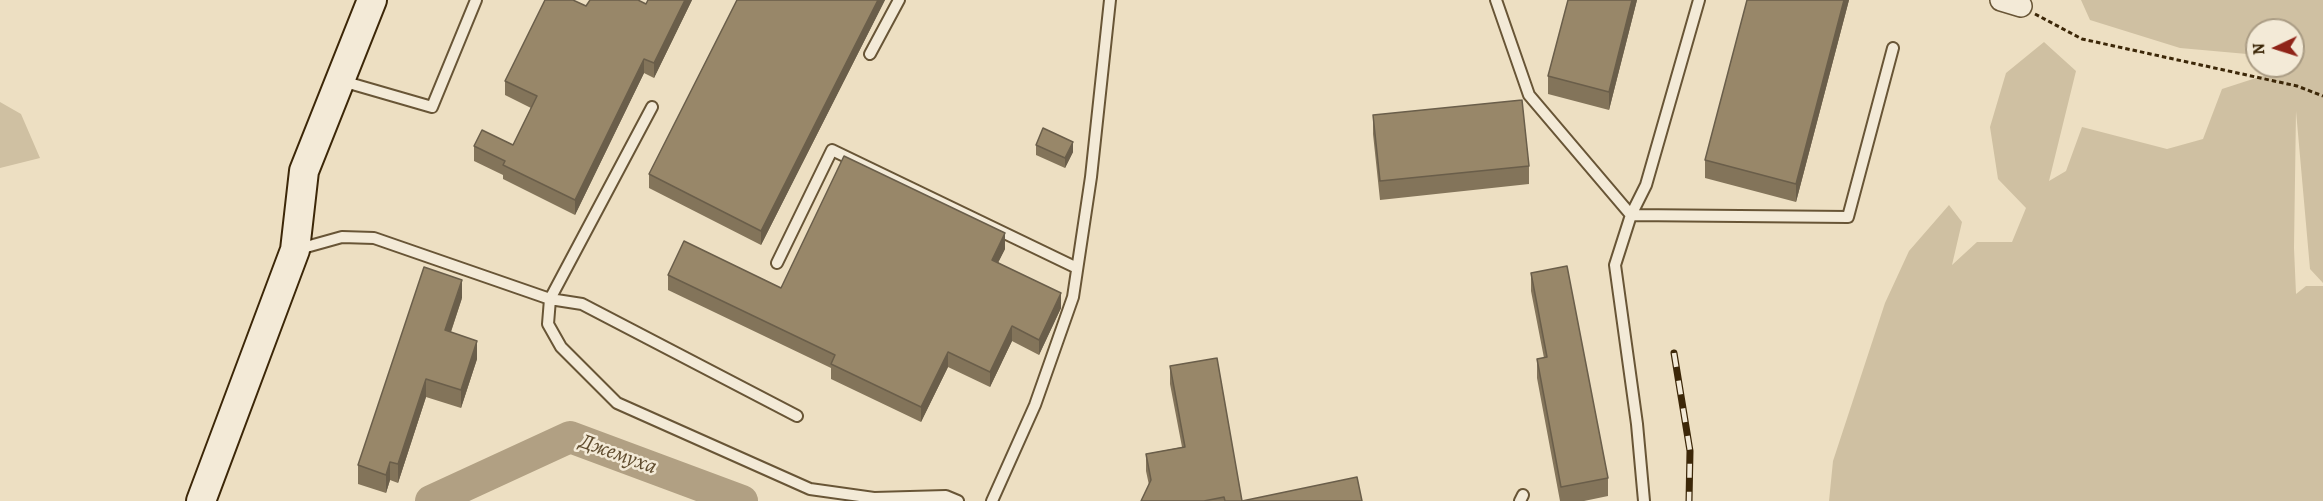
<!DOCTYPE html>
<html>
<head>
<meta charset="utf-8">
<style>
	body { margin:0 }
	#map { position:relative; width:2323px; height:501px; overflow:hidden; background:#eddfc2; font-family:Alegreya,serif }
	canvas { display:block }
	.north { position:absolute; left:2245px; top:18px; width:60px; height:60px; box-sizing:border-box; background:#f3ead7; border:2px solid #aa9c84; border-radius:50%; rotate:266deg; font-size:16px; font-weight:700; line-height:24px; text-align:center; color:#3c2708 }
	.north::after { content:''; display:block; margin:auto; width:21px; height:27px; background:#8f2418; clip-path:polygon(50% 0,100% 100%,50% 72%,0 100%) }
</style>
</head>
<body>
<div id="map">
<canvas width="2323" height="501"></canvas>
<div class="north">N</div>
</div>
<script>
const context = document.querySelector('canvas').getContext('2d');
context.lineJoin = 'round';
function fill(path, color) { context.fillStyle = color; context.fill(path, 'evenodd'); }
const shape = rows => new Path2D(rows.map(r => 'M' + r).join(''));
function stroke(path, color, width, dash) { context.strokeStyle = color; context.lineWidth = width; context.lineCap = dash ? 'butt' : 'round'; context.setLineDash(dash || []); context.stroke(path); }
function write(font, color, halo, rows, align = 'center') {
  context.font = font + ' Alegreya,serif'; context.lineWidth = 5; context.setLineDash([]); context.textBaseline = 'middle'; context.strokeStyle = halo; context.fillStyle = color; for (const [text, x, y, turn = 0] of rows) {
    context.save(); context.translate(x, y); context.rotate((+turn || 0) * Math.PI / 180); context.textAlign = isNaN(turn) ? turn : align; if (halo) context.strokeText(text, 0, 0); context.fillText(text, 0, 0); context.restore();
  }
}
fill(shape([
	[2081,0,2323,0,2323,283,2310,269,2296,111,2294,248,2296,294,2306,286,2323,286,2323,501,1829,501,1833,461,1885,303,1909,251,1949,205,1962,222,1952,265,1977,242,2012,242,2026,208,1998,179,1990,127,2006,73,2044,42,2076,71,2049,181,2066,171,2082,127,2167,149,2203,139,2222,89,2293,66,2293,30,2257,30,2257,51,2247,54,2180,48,2090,20],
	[0,102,21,114,40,158,0,168]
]), '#cfc0a2');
stroke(shape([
	[431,501,570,437,742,501]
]), '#b1a083', 32);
const lane = shape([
	[1496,0,1529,95,1631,215,1848,217,1893,48],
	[870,54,899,0],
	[342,81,432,107,476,0],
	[652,107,550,299,582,304,797,416],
	[299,249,342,237,374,238,550,299,548,324,561,347,617,403,810,489,874,498,946,496,958,501],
	[777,263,832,150,1077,268],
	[992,501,1035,405,1073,297,1091,177,1110,0],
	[1520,501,1523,495],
	[1644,501,1637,424,1615,265,1631,215,1646,185,1699,0]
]);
const street = shape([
	[2001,0,2021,6]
]);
const secondary = shape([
	[201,501,295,250,304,171,372,0]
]);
stroke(lane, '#685536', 14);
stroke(street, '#685536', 24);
stroke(secondary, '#3c2708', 32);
stroke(shape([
	[2035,14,2082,39,2297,86,2323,96]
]), '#3c2708', 3, [4.5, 3]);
stroke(lane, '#f3ead7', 10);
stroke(street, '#f3ead7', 21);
stroke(secondary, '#f3ead7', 28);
const rail = shape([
	[1674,353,1690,451,1689,501]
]);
stroke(rail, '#3c2708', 7);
stroke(rail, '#f3ead7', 4.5, [14]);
fill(shape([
	[648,0,692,0,654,78,644,73,575,215,503,179,503,175,474,161,474,146,513,145,531,108,505,95,505,81,646,4],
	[737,0,885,0,761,245,649,188,649,174],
	[1568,0,1637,0,1609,110,1548,94,1548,76],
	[1747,0,1849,0,1796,202,1705,178,1705,160],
	[1373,115,1529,166,1529,184,1380,200,1373,134],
	[1036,145,1073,152,1065,168,1036,155],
	[1005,249,998,262,1061,308,1039,355,1012,341,990,387,948,367,921,422,831,379,831,368,668,290,668,275,781,288],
	[1531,273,1608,478,1608,496,1584,501,1560,501,1537,378,1537,359,1544,358,1531,291],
	[462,298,451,332,477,359,461,408,426,397,398,483,390,480,386,493,358,484,358,465],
	[1170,366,1242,501,1362,501,1141,501,1149,485,1146,471,1146,454,1182,447,1170,384]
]), '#83745a');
fill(shape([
	[685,0,692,0,654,78,654,63],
	[878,0,885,0,761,245,761,231],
	[1632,0,1637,0,1609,110,1609,92],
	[1844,0,1849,0,1796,202,1796,184],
	[644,59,644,73,575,215,575,200],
	[1073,142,1073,152,1065,168,1065,158],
	[1005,233,1005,249,992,275,992,260],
	[462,280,462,298,445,349,445,330],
	[1061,293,1061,308,1039,355,1039,340],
	[1012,326,1012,341,990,387,990,372],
	[477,341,477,359,461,408,461,390],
	[948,352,948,367,921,422,921,407],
	[426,379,426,397,398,483,398,464],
	[390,462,390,480,386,493,386,475]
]), '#6a5e4a');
const building = shape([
	[545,0,573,0,586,6,590,0,638,0,646,4,648,0,685,0,654,63,644,59,575,200,503,165,505,161,474,146,482,130,513,145,537,96,505,81,545,0],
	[737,0,878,0,761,231,649,174,737,0],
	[1568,0,1632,0,1609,92,1548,76,1568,0],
	[1747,0,1844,0,1796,184,1705,160,1747,0],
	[1522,100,1529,166,1380,181,1373,115,1522,100],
	[1043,128,1073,142,1065,158,1036,145,1043,128],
	[844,156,1005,233,992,260,1061,293,1039,340,1012,326,990,372,948,352,921,407,831,364,835,355,668,275,684,241,781,288,844,156],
	[1567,266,1608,478,1561,487,1537,359,1547,357,1531,273,1567,266],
	[424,267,462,280,445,330,477,341,461,390,426,379,398,464,390,462,386,475,358,465,424,267],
	[1217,358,1242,501,1357,477,1362,501,1225,501,1224,497,1204,501,1141,501,1151,480,1146,454,1185,447,1170,366,1217,358]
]);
fill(building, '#988769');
stroke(building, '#6a5e4a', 1.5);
write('italic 22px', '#5f4b2d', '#f3ead7', [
	["Джемуха",618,455,20]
]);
</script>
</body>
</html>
